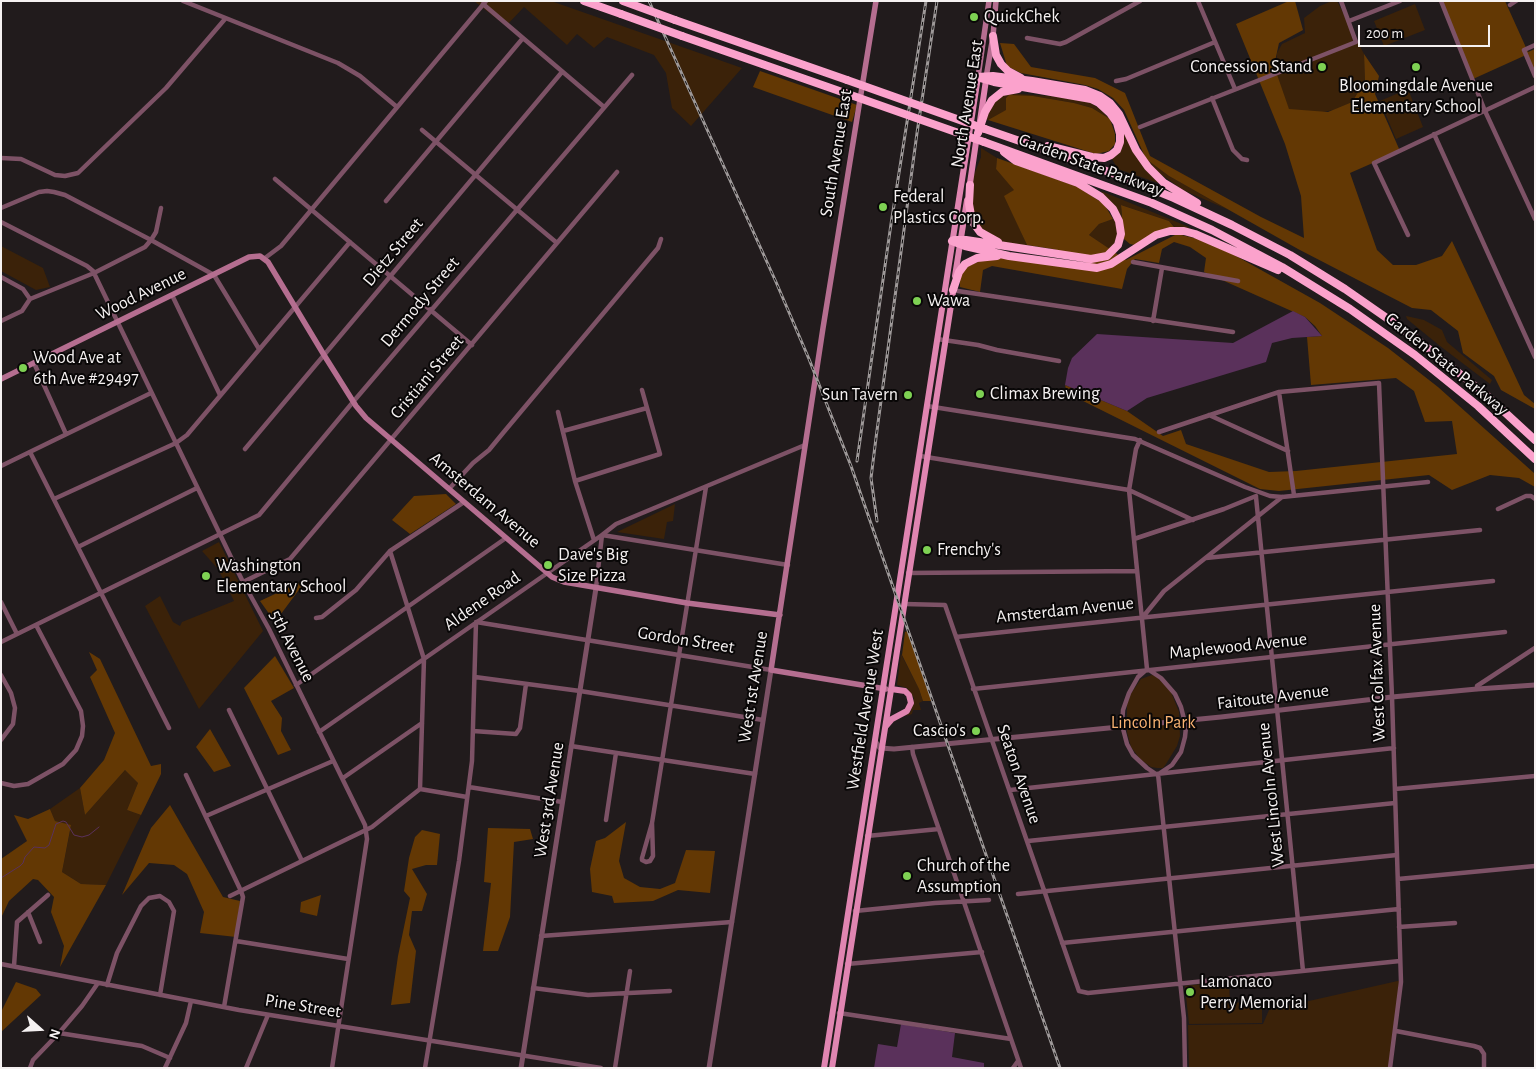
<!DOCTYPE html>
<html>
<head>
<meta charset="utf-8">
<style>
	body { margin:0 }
	#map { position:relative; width:1536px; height:1069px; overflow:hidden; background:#211b1c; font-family:"Alegreya Sans",sans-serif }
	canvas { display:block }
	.frame { position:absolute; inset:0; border:2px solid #f5f1f1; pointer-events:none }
	.north { position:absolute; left:15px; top:1004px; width:50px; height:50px; -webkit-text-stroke:4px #090707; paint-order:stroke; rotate:109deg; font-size:14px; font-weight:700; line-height:20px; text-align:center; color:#f5f1f1 }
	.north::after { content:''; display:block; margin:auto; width:18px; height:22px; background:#f5f1f1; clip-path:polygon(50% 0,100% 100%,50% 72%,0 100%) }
	.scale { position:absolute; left:1358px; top:25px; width:132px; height:22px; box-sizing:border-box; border:2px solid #f5f1f1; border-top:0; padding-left:6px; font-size:15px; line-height:18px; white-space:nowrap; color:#f5f1f1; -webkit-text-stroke:4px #090707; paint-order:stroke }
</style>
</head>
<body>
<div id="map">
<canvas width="1536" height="1069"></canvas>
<div class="frame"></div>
<div class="north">N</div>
<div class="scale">200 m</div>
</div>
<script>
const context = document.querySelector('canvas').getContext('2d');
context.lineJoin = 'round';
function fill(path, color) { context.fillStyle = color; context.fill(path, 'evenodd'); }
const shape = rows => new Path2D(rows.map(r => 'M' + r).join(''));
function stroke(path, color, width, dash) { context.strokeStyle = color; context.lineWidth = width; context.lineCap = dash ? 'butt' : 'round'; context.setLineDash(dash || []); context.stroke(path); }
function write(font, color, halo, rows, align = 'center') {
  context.font = font + ' "Alegreya Sans",sans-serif'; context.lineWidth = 4; context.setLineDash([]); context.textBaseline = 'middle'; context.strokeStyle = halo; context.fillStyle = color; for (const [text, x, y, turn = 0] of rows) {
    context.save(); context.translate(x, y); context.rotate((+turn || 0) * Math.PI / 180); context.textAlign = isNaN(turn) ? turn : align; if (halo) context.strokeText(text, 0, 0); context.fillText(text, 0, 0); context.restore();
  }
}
fill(shape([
	[474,1,551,1,742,68,691,126,672,108,666,73,654,55,607,37,594,48,577,34,567,45,524,7,506,26],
	[1332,1,1337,1,1364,54,1365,81,1352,102,1333,110,1293,118,1275,80,1277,53,1282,44,1305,33,1304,18,1320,6],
	[1415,4,1425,30,1384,46,1374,21],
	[1408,89,1423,127,1396,139,1380,101],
	[1006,93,1062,97,1089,102,1100,109,1110,119,1092,108,1074,103,1033,96,1006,98,1007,110,988,120,985,118,991,105],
	[1124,131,1159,181,1158,183,1118,169,1112,159],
	[981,148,997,158,996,169,1015,190,1005,196,1027,245,1019,247,1007,245,975,227,970,185,981,157],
	[1146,159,1169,176,1229,210,1183,190,1155,170],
	[1101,191,1118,198,1189,227,1188,229,1175,227,1169,221,1121,205,1122,222],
	[1113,219,1117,222,1117,235,1114,244,1109,249,1089,235,1099,224],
	[1,246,43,268,50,287,36,290,1,271],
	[1406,316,1424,320,1442,330,1447,342,1492,380,1490,384,1440,346,1407,319],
	[675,504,673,521,667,522,664,539,617,532],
	[219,542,263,631,199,709,145,606,160,596,173,622,180,626,182,622,234,601,218,569,202,551],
	[901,654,919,689,923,701,919,703,921,710,913,710,912,714,906,716,911,711,914,698,907,688,897,685],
	[1152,675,1157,677,1171,692,1179,712,1180,736,1177,746,1166,764,1163,768,1157,768,1151,767,1140,759,1131,747,1127,732,1127,704,1130,695,1141,679],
	[125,770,138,783,127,810,141,815,106,885,81,884,62,872,71,826,55,821,50,809,80,788,85,815],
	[1402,980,1390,1068,1189,1068,1188,1025,1263,1024,1269,1010],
	[1229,981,1230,1003,1262,1001,1262,1023,1189,1024,1185,986]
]), '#3b2209');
fill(shape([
	[1289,1,1295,1,1303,30,1279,43,1274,66,1289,109,1328,112,1352,102,1365,81,1364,54,1379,76,1375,94,1400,151,1350,173,1377,250,1393,265,1416,265,1442,256,1452,241,1524,395,1535,404,1535,409,1501,390,1494,376,1463,353,1458,331,1431,310,1412,308,1298,249,1169,176,1146,159,1124,110,1113,98,1098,89,1085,85,1021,73,1007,66,1000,43,1014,44,1031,67,1095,78,1125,93,1150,156,1261,217,1304,238,1301,196,1285,144,1236,24],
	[1439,1,1505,1,1528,52,1535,49,1535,73,1526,55,1473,79],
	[760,71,857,105,852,122,753,87],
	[1009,95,1033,96,1074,103,1092,108,1110,119,1115,134,1115,144,1109,151,1096,154,988,120,1006,110,1006,98],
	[997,158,1084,189,1084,191,1104,204,1113,219,1099,224,1089,235,1126,260,1177,234,1211,242,1320,303,1388,348,1438,387,1534,473,1535,487,1519,478,1490,475,1452,490,1429,475,1279,491,1260,489,1067,393,1065,385,1127,411,1163,436,1181,430,1186,444,1269,472,1296,471,1457,454,1452,421,1425,422,1414,391,1396,378,1311,385,1307,337,1322,336,1315,326,1305,317,1204,272,1206,258,1190,247,1174,242,1162,249,1159,263,1135,259,1127,269,1122,289,992,266,983,270,980,292,960,287,960,276,966,267,985,259,1015,257,1086,264,1086,260,1053,249,1027,245,1004,196,1014,190,996,169],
	[1121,205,1169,221,1174,227,1167,228,1135,245,1130,244,1124,239],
	[446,494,456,504,410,534,392,520,414,496],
	[307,579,275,622,260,601],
	[908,631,919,663,932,701,923,701,919,689,902,655,905,632],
	[89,652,100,659,151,766,161,764,161,774,141,815,127,810,138,783,125,770,85,815,80,788,104,760,115,733,90,677,97,670],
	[275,656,294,688,271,701,282,718,281,731,291,750,278,755,244,688],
	[210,729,231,766,214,772,196,747],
	[170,805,223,897,240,901,236,937,200,933,204,912,187,874,174,865,149,863,122,895,151,828],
	[50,809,55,821,71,825,62,872,81,884,106,885,60,967,64,946,51,912,54,897,38,880,33,879,9,901,1,918,1,859,27,841,14,815,28,819],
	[626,822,619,861,624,878,640,887,660,889,675,883,686,850,715,851,710,893,678,890,653,901,614,903,612,896,592,892,590,869,596,841,605,838],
	[488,828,530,829,533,839,514,842,510,917,498,951,483,951,491,883,484,882],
	[422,830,440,834,437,865,426,865,412,869,427,894,422,911,412,911,409,935,416,951,410,1003,391,1005,398,956,410,898,404,891,409,858,415,837],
	[321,895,317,916,300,912,301,902],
	[16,982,36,989,41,995,1,1032,1,1012]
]), '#633804');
fill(shape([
	[1293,311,1305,317,1322,336,1292,338,1272,343,1266,362,1147,398,1127,411,1065,385,1068,368,1072,358,1097,334,1233,343],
	[901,1024,955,1033,952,1057,984,1063,984,1068,874,1068,878,1044,897,1047]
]), '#5a315b');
stroke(shape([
	[1,878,20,866,23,863,25,857,34,847,45,848,49,845,56,824,63,821,66,822,74,835,82,837,89,835,99,827]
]), '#5a315b', 1);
stroke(shape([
	[183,1,338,63,360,76,397,107],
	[1198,1,1235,89],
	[1441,1,1485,111,1535,219],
	[483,4,604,107],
	[1510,5,1516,1],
	[1349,21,1400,1],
	[1027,38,1060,44,1066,42,1140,1],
	[1535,45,1524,50,1535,76],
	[1116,81,1126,79,1215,42],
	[1212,98,1233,150,1242,159,1247,160],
	[1140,127,1356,42,1341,1],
	[422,130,557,243],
	[1434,134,1535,357],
	[1,158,21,159,55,175,65,176,78,173,166,88,225,19],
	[275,179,472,345],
	[386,201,523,38],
	[1,208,39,192,47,191,54,192,65,195,151,240,214,275,259,349],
	[1,222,87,266,93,271,243,582,269,629,365,825,367,839,332,1068],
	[1408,235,1374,163,1535,87],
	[265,258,281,246,486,1],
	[1133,262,1238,281],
	[1,277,23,289,30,299],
	[951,290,1233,332],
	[172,295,220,395],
	[1,321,22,311,30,299,94,273,145,247,151,240,156,232,161,208],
	[1153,321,1162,268],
	[937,339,978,345,997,350,1059,361],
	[34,363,66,434],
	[1279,392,1294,495],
	[927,406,1135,439,1245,487,1270,496,1282,497,1428,482],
	[558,412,575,481,594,540],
	[1209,415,1288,451],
	[563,431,647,408],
	[1159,432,1279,392,1379,383,1392,697,1401,982,1390,1068],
	[1140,440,1136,449,1129,490,1147,669],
	[245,449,562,72],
	[30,452,169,728],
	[920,456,1129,490,1193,520],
	[1,466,151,393],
	[575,481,660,454,642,390],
	[449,489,473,463,489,450,503,433,658,248,661,239],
	[1256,497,1303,971],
	[54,499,176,443,187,435,350,242],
	[1498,509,1526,496,1531,496,1535,499],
	[1134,539,1224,509,1256,496],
	[78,547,197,488],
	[1206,558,1480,530],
	[908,573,1137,571],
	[243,582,290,559,617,172],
	[596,588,602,535,788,565],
	[1,602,17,634],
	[904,604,945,605,1079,991,1088,993,1400,961],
	[316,618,322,617,356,590,390,551,464,502],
	[1142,618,1164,591,1282,497],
	[956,637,1493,581],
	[1,642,259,515,353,402,632,75],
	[1146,670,1138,677,1129,693,1123,710,1122,725,1127,744,1133,755,1147,768,1156,774],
	[1149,670,1161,678,1175,694,1181,707,1186,727,1185,737,1181,752,1172,765,1160,773],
	[1,675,11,693,15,708,13,724,1,740],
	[475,677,580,691,763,720],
	[296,685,506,538],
	[973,689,1505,632],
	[1477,689,1477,686,1535,648],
	[229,710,302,861],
	[473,731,516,734,520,728,526,684],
	[319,732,602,535,616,524,805,445],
	[571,746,755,774],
	[912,747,913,754,1021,1068],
	[1158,774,1184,1018,1185,1068],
	[186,775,241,891,243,897,224,1007],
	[343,778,422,723],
	[1,783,14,786,28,784,63,764,76,750,82,736,83,726,81,711,36,625],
	[469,787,562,802],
	[420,789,467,797],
	[1395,789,1535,776],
	[1010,790,1394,748],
	[206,816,333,761],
	[606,820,616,753],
	[652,823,653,856,650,861,646,862,642,860,642,858,652,823,706,487],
	[867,836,939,829],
	[1028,841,1395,803],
	[1398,879,1535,866],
	[1018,894,1397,855],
	[230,896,372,827,420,789,424,659,390,551],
	[855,911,935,903,989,900],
	[28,912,40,942],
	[1399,927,1455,923],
	[541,936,732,922],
	[236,941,348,959],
	[1062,943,1399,909],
	[1,964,239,1010,601,1068],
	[847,964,982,952],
	[14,966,17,922,48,895],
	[107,985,117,953,141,906,149,898,160,896,169,902,174,911,160,995],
	[533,988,588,995,670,991],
	[839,1013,1011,1039],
	[1396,1031,1474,1046,1480,1048,1484,1054,1484,1068],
	[59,1033,142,1046,170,1058],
	[30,1068,33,1060,59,1033,82,1006,98,983],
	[165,1068,186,1023,191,1001],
	[246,1068,268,1015],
	[425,1068,459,861,472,761,476,622,771,670],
	[615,1068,630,971],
	[1013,1068,1018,1061]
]), '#7d5266', 4.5);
stroke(shape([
	[875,741,880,748,894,749,1221,717,1392,697,1477,689,1535,685],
	[521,1068,596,588],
	[709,1068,771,670]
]), '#7d5266', 5);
stroke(shape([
	[876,1,823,328,771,670,886,689],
	[978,77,989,1],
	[986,78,993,36,996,1],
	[1,379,249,257,260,256,268,262,324,355,356,406,366,418,552,577,564,582,687,603,780,615]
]), '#b56e90', 5.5);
stroke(shape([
	[980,121,986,80],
	[969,190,977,135],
	[955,276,967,200],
	[886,726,892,719,907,711,911,703,909,695,905,691,891,689],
	[824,1068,978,77],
	[832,1068,954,286]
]), '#e085b1', 6);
stroke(shape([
	[584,1,621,14],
	[675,20,847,80],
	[682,36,845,93],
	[993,36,996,55,1001,64,1008,71,1021,78],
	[978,77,993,76,1032,81,1085,90,1100,96,1110,103,1119,114,1136,150,1148,167,1164,183,1197,203],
	[980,78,994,82,1091,99,1099,103,1110,113,1117,123,1120,134,1120,142,1117,150,1111,155,1104,158,1092,157,1048,146],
	[985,129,1115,174,1174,198,1232,225,1290,255,1345,289,1414,337,1485,394,1535,440],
	[978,133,985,112,992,100,1002,92,1018,89],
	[984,142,1152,203,1212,230,1282,267,1350,309,1415,355,1478,406,1535,459],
	[970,185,969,204,972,221,980,232,998,242],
	[954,240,966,240,1091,259,1107,256,1118,245,1121,234,1119,221,1113,209,1101,197,1078,183,1016,161,1004,152],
	[952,241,965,246,1009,256,1097,268,1111,264,1156,235,1170,231,1184,231,1195,234,1278,270],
	[953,290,959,272,965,264,977,258,997,256]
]), '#fba2cc', 8);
const rail = shape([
	[649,1,776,282,809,359,851,466,1060,1068],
	[857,461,891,224,926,1],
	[877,521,871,478,876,438,917,133,937,1]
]);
stroke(rail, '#9e9999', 3);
stroke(rail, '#090707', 1, [4]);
stroke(shape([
	[623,1,675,20],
	[621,14,682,36],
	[847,80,985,129],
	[845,93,984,142]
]), '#fba2cc', 8);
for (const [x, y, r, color] of [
	[974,17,5,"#7ed153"],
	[1322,67,5,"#7ed153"],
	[1416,67,5,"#7ed153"],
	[883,207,5,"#7ed153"],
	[917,301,5,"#7ed153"],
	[23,368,5,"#7ed153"],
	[980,394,5,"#7ed153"],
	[908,395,5,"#7ed153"],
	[927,550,5,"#7ed153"],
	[548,565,5,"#7ed153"],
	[206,576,5,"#7ed153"],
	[976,731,5,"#7ed153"],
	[907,876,5,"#7ed153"],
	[1190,992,5,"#7ed153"]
]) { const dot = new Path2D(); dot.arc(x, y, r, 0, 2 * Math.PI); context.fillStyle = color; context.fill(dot); stroke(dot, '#090707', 2); }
write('18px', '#f5f1f1', '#090707', [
	["QuickChek",984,17],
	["Concession Stand",1312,67,"right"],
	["Bloomingdale Avenue",1416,86,"center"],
	["Elementary School",1416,107,"center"],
	["Federal",893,197],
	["Plastics Corp.",893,218],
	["Wawa",927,301],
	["Wood Ave at",33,358],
	["6th Ave #29497",33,379],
	["Climax Brewing",990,394],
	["Sun Tavern",898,395,"right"],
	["Frenchy's",937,550],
	["Dave's Big",558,555],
	["Size Pizza",558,576],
	["Washington",216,566],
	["Elementary School",216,587],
	["Cascio's",966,731,"right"],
	["Church of the",917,866],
	["Assumption",917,887],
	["Lamonaco",1200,982],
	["Perry Memorial",1200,1003]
], 'left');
write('18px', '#f5f1f1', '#090707', [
	["North Avenue East",967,104,-81],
	["South Avenue East",836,153,-81],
	["Garden State Parkway",1091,165,20],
	["Dietz Street",393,252,-50],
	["Wood Avenue",141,294,-26],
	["Dermody Street",420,302,-50],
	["Garden State Parkway",1447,364,39],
	["Cristiani Street",427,377,-50],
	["Amsterdam Avenue",485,500,40],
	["Aldene Road",482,601,-35],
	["Amsterdam Avenue",1065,610,-6],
	["Gordon Street",686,640,9],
	["5th Avenue",292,646,63],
	["Maplewood Avenue",1238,646,-6],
	["West Colfax Avenue",1377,673,-92],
	["West 1st Avenue",753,687,-81],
	["Faitoute Avenue",1273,697,-7],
	["Westfield Avenue West",865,710,-81],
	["Seaton Avenue",1019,774,71],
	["West Lincoln Avenue",1271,795,-96],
	["West 3rd Avenue",549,800,-81],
	["Pine Street",303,1006,9]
]);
write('18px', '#f9b372', '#090707', [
	["Lincoln Park",1153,723]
]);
</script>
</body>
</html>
